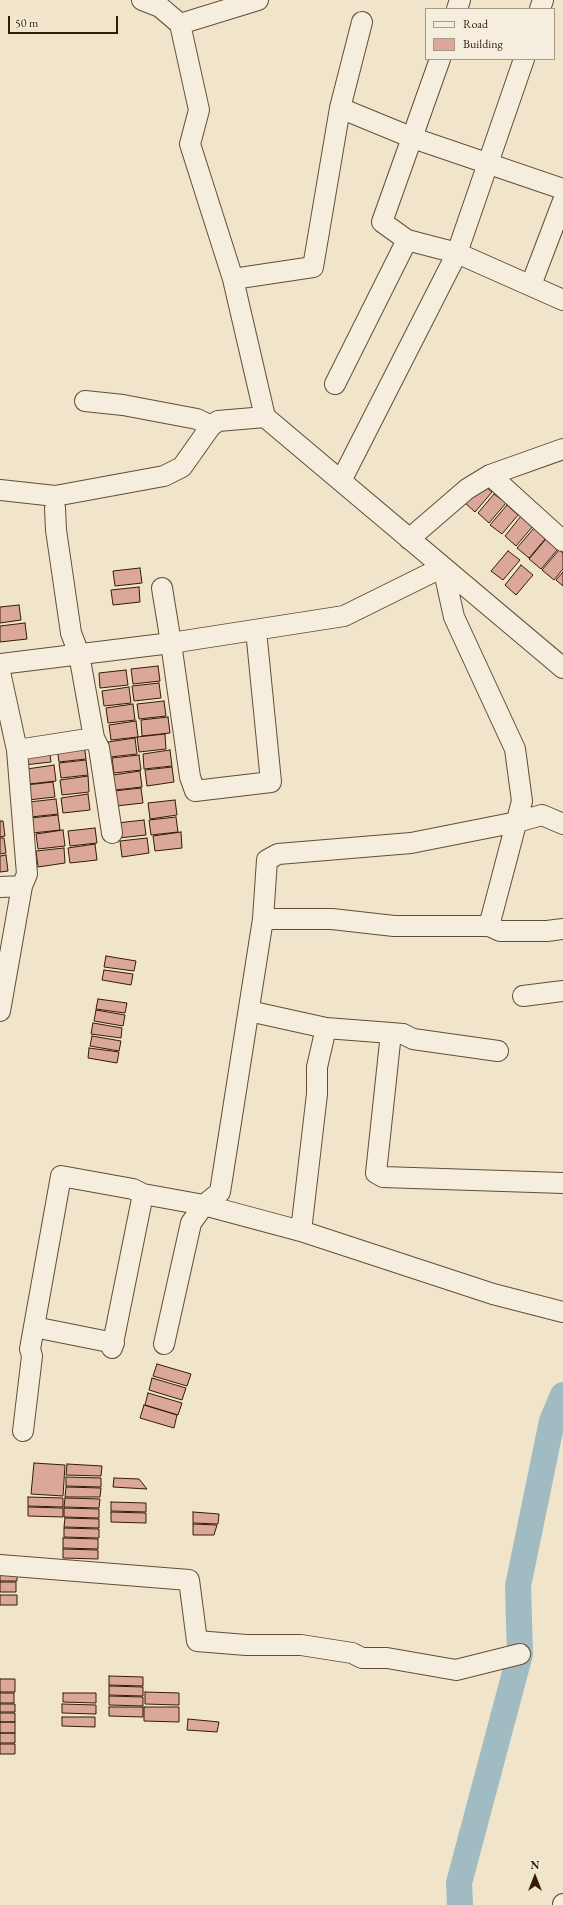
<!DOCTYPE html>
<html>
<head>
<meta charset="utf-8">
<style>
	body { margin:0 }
	#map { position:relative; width:563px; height:1905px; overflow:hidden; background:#f0e4cb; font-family:"EB Garamond",serif }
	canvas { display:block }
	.legend { position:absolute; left:425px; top:8px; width:130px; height:52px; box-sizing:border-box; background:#f5eddd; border:1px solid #a89985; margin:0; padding:5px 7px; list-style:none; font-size:12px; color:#341c02 }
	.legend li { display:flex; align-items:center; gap:8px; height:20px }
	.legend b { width:20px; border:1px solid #a89985 }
	.north { position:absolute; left:515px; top:1857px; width:40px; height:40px; -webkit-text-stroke:3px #f5eddd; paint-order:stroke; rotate:0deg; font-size:11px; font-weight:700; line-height:16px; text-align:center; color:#341c02 }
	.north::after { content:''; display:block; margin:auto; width:14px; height:18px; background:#341c02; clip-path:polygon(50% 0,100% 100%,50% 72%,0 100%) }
	.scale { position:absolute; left:8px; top:16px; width:110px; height:18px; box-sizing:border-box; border:2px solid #341c02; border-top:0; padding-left:5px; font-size:12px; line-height:14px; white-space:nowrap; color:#341c02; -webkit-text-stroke:3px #f5eddd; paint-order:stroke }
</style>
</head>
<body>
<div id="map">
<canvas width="563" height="1905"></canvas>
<ul class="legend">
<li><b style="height:5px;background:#f5eddd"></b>Road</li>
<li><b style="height:11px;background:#daa79a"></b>Building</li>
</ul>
<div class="north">N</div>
<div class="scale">50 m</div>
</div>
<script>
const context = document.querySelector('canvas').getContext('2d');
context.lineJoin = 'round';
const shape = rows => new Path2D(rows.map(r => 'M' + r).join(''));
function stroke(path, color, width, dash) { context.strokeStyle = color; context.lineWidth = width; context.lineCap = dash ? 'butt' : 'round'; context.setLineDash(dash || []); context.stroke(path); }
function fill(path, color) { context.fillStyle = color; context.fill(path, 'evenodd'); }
stroke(shape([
	[460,1905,459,1883,520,1654,518,1586,552,1421,563,1395]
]), '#a0bbc2', 26);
const building = shape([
	[480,482,492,492,475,512,464,502,480,482],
	[494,494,506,503,489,523,478,513,494,494],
	[507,505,518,515,502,534,490,525,507,505],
	[521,516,533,526,516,546,505,536,521,516],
	[534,528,546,538,529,558,517,548,534,528],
	[546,539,558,549,541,569,529,559,546,539],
	[559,550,563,553,563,569,554,580,542,570,559,550],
	[508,551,520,560,503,580,491,571,508,551],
	[521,565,533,575,516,595,505,585,521,565],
	[140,568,142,583,115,586,113,571,140,568],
	[563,572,563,586,556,580,563,572],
	[139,587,140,602,113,605,111,590,139,587],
	[19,605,21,620,0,623,0,607,19,605],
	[25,623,27,639,0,642,0,626,25,623],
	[158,666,160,681,133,684,131,669,158,666],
	[126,670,128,685,100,688,99,673,126,670],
	[159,683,161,698,134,701,132,686,159,683],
	[129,687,131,703,104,706,102,691,129,687],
	[164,701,166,716,139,719,137,704,164,701],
	[133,704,135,720,108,723,106,708,133,704],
	[168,717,170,733,142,736,141,720,168,717],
	[136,721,138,737,111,740,109,725,136,721],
	[165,734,166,749,139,752,137,737,165,734],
	[135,738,137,754,110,757,108,742,135,738],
	[84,744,86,759,59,762,57,747,84,744],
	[49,747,51,762,24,765,22,750,49,747],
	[170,750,172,766,144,769,143,754,170,750],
	[139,755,141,770,114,773,112,758,139,755],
	[86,760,88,775,61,778,59,763,86,760],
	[54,765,56,781,29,784,27,769,54,765],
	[172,767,174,782,147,786,145,770,172,767],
	[140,771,142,787,115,790,113,775,140,771],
	[88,776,89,792,62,795,60,780,88,776],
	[53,782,55,797,28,800,26,785,53,782],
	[141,788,143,803,116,806,114,791,141,788],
	[88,794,90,810,63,813,61,798,88,794],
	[56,799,58,814,31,817,29,802,56,799],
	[175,800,177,815,150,819,148,803,175,800],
	[58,815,60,830,33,833,31,818,58,815],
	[176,817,178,832,151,835,149,820,176,817],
	[144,820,146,835,119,838,117,823,144,820],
	[0,821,3,821,5,836,0,837,0,821],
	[95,828,97,843,70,846,68,831,95,828],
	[63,830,65,846,38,849,36,834,63,830],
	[181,832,182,848,155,851,153,836,181,832],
	[0,838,4,838,6,853,0,854,0,838],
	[147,838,149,853,122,857,120,841,147,838],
	[95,844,97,860,70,863,68,848,95,844],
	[64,848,65,863,38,867,36,851,64,848],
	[6,855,8,871,0,872,0,856,6,855],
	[106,956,136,961,134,971,104,967,106,956],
	[104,970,133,974,131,985,102,980,104,970],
	[98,999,127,1003,125,1013,96,1009,98,999],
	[96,1010,125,1015,123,1026,94,1021,96,1010],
	[93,1023,122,1028,121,1038,91,1034,93,1023],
	[92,1036,121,1041,119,1051,90,1046,92,1036],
	[89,1048,119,1052,117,1063,88,1058,89,1048],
	[157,1364,191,1374,187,1386,153,1376,157,1364],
	[152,1378,186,1388,182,1400,149,1390,152,1378],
	[148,1393,182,1403,178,1415,145,1405,148,1393],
	[144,1405,177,1415,174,1428,140,1418,144,1405],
	[34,1463,65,1465,63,1496,31,1494,34,1463],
	[67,1464,102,1466,101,1476,66,1475,67,1464],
	[66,1477,101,1478,101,1487,66,1486,66,1477],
	[114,1478,139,1479,147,1489,113,1487,114,1478],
	[66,1487,101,1488,100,1497,65,1497,66,1487],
	[28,1497,63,1498,63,1507,28,1506,28,1497],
	[65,1498,100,1499,99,1508,64,1507,65,1498],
	[111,1502,146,1503,146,1512,111,1511,111,1502],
	[28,1507,63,1508,63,1517,28,1516,28,1507],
	[64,1508,99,1509,99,1518,64,1517,64,1508],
	[111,1512,146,1513,146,1523,111,1522,111,1512],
	[193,1512,219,1514,218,1524,193,1523,193,1512],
	[65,1518,99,1519,99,1528,64,1527,65,1518],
	[193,1524,217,1525,214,1535,193,1535,193,1524],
	[64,1528,99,1529,99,1538,64,1537,64,1528],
	[63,1538,98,1539,98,1549,63,1548,63,1538],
	[63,1549,98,1550,98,1559,63,1558,63,1549],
	[0,1571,17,1571,17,1581,0,1581,0,1571],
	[0,1582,16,1582,16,1592,0,1592,0,1582],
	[0,1595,17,1595,17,1605,0,1605,0,1595],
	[109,1676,143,1677,143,1686,109,1685,109,1676],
	[0,1679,15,1679,15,1692,0,1692,0,1679],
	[109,1686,143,1687,143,1696,109,1695,109,1686],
	[145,1692,179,1693,179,1705,145,1704,145,1692],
	[0,1693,14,1693,14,1703,0,1703,0,1693],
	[63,1693,96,1693,96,1703,63,1702,63,1693],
	[109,1696,143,1697,143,1706,109,1705,109,1696],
	[0,1704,15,1704,15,1712,0,1712,0,1704],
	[62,1704,96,1705,96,1714,62,1713,62,1704],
	[109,1707,143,1707,143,1717,109,1716,109,1707],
	[144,1707,179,1707,179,1722,144,1721,144,1707],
	[0,1713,15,1713,15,1722,0,1722,0,1713],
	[62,1717,95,1717,95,1727,62,1726,62,1717],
	[188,1719,219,1722,217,1732,187,1730,188,1719],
	[0,1722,15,1722,15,1733,0,1733,0,1722],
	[0,1733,15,1733,15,1743,0,1743,0,1733],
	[0,1744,15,1744,15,1754,0,1754,0,1744]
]);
fill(building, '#daa79a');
stroke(building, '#341c02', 1);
const minor = shape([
	[142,0,160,7,180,24],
	[258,0,180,24,199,110,190,144,233,279,265,417,563,668],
	[457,9,460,0],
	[540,9,543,0],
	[440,59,382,222,407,240,457,253,563,300],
	[340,108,413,138,563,189],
	[233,279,313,267,340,108,362,22],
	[531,285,563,201],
	[335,384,407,240],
	[85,401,123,405,197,419,211,426],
	[490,475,563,541],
	[341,481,457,253,524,59],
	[0,490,55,496,164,476,182,467,211,426,218,421,265,417],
	[55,508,56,530,71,633,79,654,94,738,99,748,112,833],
	[409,539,467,489,490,475,563,449],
	[162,588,171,643,190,777,195,791,271,782,256,630],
	[0,664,171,643,344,616,443,567,454,617,515,749,522,801,489,926],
	[0,672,17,750,27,874,22,886,0,1011],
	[17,750,94,738],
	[0,887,22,886],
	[263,919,332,919,394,926,489,926,500,931,547,931,563,929],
	[523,996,563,991],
	[249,1011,326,1028,391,1033],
	[498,1051,413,1039,403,1034,391,1033,376,1173,383,1177,563,1183],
	[301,1231,317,1094,317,1067,326,1028],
	[34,1327,114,1343],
	[164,1344,191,1223,204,1205,220,1192,263,919,267,860,278,854,411,843,517,822,542,815,563,824],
	[112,1348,143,1194],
	[23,1431,32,1356,30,1349,61,1176,133,1189,143,1194,204,1205,301,1231,493,1294,563,1312],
	[0,1565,189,1580,197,1641,246,1645,301,1645,352,1653,362,1658,387,1658,456,1670,520,1654],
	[563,1905,563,1904]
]);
stroke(minor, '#634e34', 22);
stroke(minor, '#f5eddd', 20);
</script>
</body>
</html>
